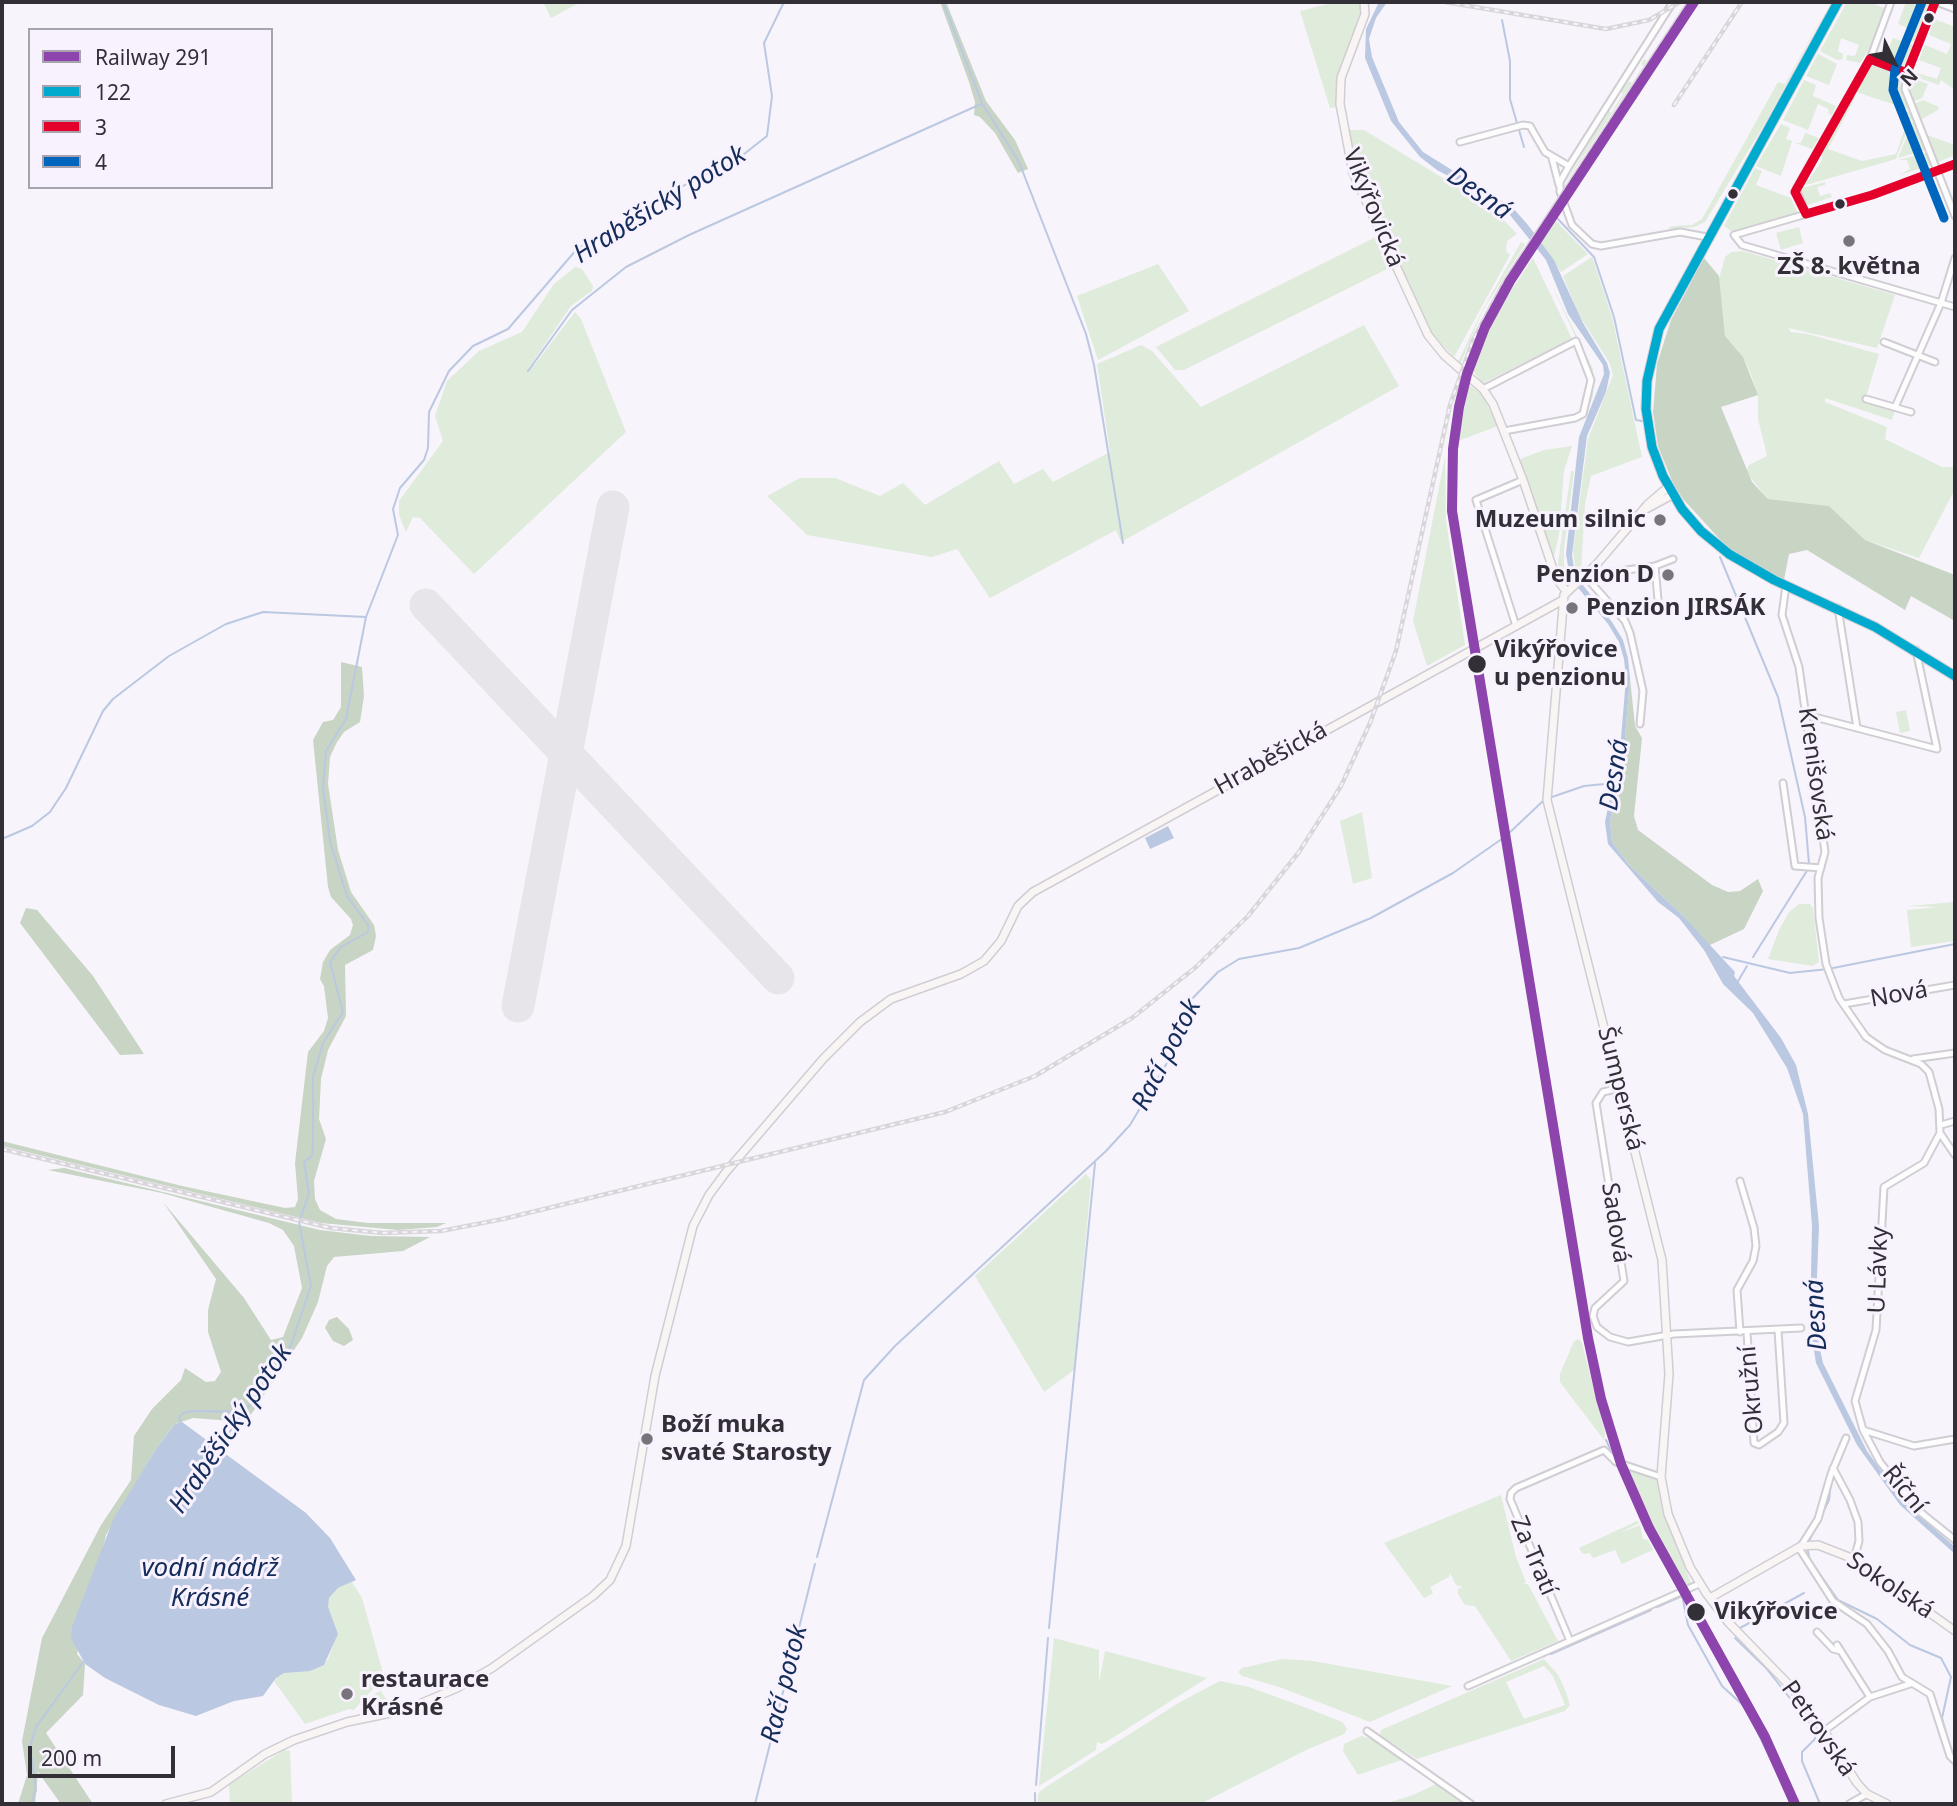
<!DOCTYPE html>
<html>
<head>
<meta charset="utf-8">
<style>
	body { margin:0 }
	#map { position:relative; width:1957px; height:1806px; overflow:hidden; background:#f8f4fb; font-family:"Noto Sans",sans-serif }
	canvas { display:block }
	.frame { position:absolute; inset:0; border:4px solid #332f36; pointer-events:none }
	.legend { position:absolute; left:28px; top:28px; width:245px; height:161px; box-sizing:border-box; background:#f8f1fe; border:2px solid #a9a3ae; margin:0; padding:9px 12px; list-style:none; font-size:21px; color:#332f36 }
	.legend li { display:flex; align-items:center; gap:14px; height:35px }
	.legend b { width:35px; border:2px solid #a9a3ae }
	.north { position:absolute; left:1859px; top:28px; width:70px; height:70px; -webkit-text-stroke:5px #f8f1fe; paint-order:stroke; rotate:134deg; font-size:19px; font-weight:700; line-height:28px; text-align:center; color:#332f36 }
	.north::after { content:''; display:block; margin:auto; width:24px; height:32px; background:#332f36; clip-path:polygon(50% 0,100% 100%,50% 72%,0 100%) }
	.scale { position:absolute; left:28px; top:1746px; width:147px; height:32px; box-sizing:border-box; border:4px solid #332f36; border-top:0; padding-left:9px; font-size:21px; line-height:24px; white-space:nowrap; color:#332f36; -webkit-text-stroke:5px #f8f1fe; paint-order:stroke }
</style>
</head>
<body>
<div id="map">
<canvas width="1957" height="1806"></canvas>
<div class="frame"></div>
<ul class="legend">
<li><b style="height:9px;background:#8e44ad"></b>Railway 291</li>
<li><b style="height:9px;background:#00a9ce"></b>122</li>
<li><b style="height:9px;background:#e4002b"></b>3</li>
<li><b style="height:9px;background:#0065bd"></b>4</li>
</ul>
<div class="north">N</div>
<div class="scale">200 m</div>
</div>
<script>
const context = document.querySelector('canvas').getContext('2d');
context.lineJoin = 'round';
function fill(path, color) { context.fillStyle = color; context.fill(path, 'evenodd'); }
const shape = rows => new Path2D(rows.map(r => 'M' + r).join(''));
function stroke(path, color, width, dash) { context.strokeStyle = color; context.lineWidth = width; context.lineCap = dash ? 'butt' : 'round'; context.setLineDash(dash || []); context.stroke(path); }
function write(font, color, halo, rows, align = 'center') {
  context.font = font + ' "Noto Sans",sans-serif'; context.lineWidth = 6; context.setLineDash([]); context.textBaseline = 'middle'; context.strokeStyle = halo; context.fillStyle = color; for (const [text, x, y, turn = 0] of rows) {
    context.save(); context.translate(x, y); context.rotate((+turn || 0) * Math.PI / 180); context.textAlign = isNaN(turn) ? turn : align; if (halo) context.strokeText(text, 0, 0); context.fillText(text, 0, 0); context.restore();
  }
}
fill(shape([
	[543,2,581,2,551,18],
	[1336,2,1359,2,1361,14,1337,78,1337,107,1330,108,1300,11],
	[1830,2,1768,118,1705,222,1694,227,1670,230,1669,227,1673,226,1692,225,1702,219,1778,82,1785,84],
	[1847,2,1870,2,1886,9,1872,44,1860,63,1846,60,1847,55,1855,56,1859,45,1841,38,1838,51,1843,54,1843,59,1837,60,1820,51],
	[1906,2,1930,3,1914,42,1909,40,1912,30,1898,24],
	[1934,19,1955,27,1955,90,1941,80,1939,85,1913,76,1914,72,1937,79,1941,68,1919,60,1925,45,1947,54,1951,44,1929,35],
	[1893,38,1913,45,1904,67,1884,59],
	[1818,54,1837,64,1829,85,1806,76],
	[1644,59,1647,61,1562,188,1609,111,1611,113,1623,94,1621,92,1629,81,1632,83,1643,66,1641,64],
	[1876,63,1900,74,1901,90,1908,109,1856,92,1868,65],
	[1912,78,1928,84,1922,98,1913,102,1909,88],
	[1804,80,1816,85,1813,96,1836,106,1832,115,1828,113,1829,109,1818,104,1808,130,1783,120],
	[1853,95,1856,96,1828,149,1862,161,1896,154,1909,116,1904,113,1909,111,1912,118,1896,159,1799,187,1804,178,1809,180,1822,160,1822,148],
	[1923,100,1939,107,1938,110,1920,120,1914,104],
	[1913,121,1925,150,1898,158],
	[1781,124,1790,128,1786,139,1792,141,1781,176,1756,166],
	[1348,130,1364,130,1492,208,1517,234,1507,241,1506,251,1510,255,1454,357,1430,331,1361,179],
	[1805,133,1819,138,1812,149,1795,143,1801,143],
	[1927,135,1955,145,1955,155,1938,162],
	[1926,153,1931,165,1900,175,1910,169,1907,160,1898,160],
	[1755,168,1762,171,1756,185,1791,198,1798,214,1734,233,1724,226],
	[1825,182,1825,185,1817,187,1820,196,1830,193,1832,197,1805,206,1799,189],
	[1555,220,1588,254,1561,272,1540,241],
	[1799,227,1803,243,1781,250,1776,233],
	[1376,237,1387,269,1184,370,1175,370,1156,347],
	[1521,242,1525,244,1483,310,1460,365,1458,362,1483,309],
	[1743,251,1895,295,1877,348,1788,328,1791,332,1808,334,1879,354,1866,397,1895,409,1892,420,1825,398,1825,402,1887,427,1885,439,1942,467,1955,467,1955,489,1919,558,1865,540,1829,506,1768,499,1746,472,1749,465,1767,456,1765,447,1758,419,1758,397,1751,374,1743,357,1725,336,1719,279,1725,257,1731,252],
	[1592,257,1612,317,1642,457,1591,476,1585,504,1581,570,1576,575,1573,551,1588,439,1613,375,1609,362,1579,315,1563,276],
	[1533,258,1572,339,1483,383,1472,370,1492,319],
	[1158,264,1189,311,1098,360,1077,296],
	[575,267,582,269,593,286,592,291,571,306,528,369,535,364,575,312,581,319,626,432,474,574,420,518,413,517,406,532,399,515,399,501,443,441,435,416,447,381,479,351,522,332,554,284],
	[1550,281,1593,369,1593,396,1587,412,1582,421,1592,387,1581,349],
	[1364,325,1399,386,1121,542,1116,530,990,598,957,549,932,557,807,535,767,496,800,478,835,478,880,496,903,483,925,505,999,461,1014,484,1043,469,1053,482,1110,452,1097,364,1141,345,1152,351,1201,407],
	[1469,385,1482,394,1498,426,1458,441],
	[1449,436,1445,456,1446,520,1465,645,1427,666,1413,621],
	[1572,446,1564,471,1559,534,1553,561,1520,459,1544,450],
	[1571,471,1574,471,1564,548,1564,579,1559,572,1558,563],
	[1906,710,1910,731,1900,733,1896,712],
	[1362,812,1372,878,1353,884,1340,821],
	[1955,902,1955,941,1911,947,1907,910,1937,907,1907,906],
	[1799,904,1810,904,1813,908,1819,962,1813,966,1768,959,1779,930,1789,912],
	[1086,1174,1091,1180,1074,1370,1044,1392,975,1276],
	[1579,1339,1582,1343,1605,1433,1604,1440,1560,1382,1560,1374,1574,1341],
	[1628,1469,1657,1480,1663,1514,1692,1585,1684,1589,1664,1555],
	[1501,1495,1516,1557,1526,1582,1523,1584,1528,1584,1558,1641,1511,1661,1475,1606,1465,1605,1458,1594,1458,1589,1463,1587,1456,1585,1450,1573,1449,1577,1430,1587,1433,1593,1424,1598,1384,1543],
	[1637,1521,1639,1523,1620,1533,1640,1525,1643,1539,1648,1540,1653,1550,1622,1564,1615,1550,1593,1558,1590,1553,1583,1554,1579,1548],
	[352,1582,362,1598,383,1673,381,1680,354,1710,349,1709,305,1724,274,1681,279,1675,291,1671,310,1671,328,1660,337,1634,327,1607,329,1598,338,1588],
	[1054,1638,1099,1650,1099,1683,1105,1651,1207,1678,1114,1737,1102,1744,1097,1742,1096,1750,1039,1786],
	[1282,1659,1313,1661,1452,1686,1370,1722,1282,1688,1242,1676,1238,1672,1242,1668],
	[1544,1659,1558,1675,1566,1692,1570,1705,1565,1711,1417,1759,1380,1735,1381,1730],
	[1544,1666,1553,1676,1565,1705,1524,1719,1506,1682],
	[1220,1681,1249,1687,1312,1710,1342,1722,1347,1729,1344,1734,1306,1750,1200,1804,1037,1804,1039,1792,1046,1787,1180,1702],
	[381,1691,386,1699,384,1708,380,1712,364,1714,364,1708,376,1693],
	[1361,1736,1373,1739,1404,1759,1358,1775,1343,1751,1344,1744],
	[284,1750,290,1751,292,1804,230,1804,229,1785],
	[1438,1783,1465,1804,1384,1804,1413,1795]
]), '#dfebdb');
fill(shape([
	[940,2,946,2,986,101,1015,140,1028,169,1018,173,995,133,980,117,974,115,975,102,969,82],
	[1704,258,1719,276,1725,336,1743,357,1758,395,1721,407,1752,482,1768,499,1829,506,1865,540,1955,575,1955,621,1911,596,1905,610,1807,550,1789,554,1784,580,1758,568,1735,556,1683,499,1673,483,1658,446,1653,412,1657,364,1671,320],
	[341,662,362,667,364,696,360,722,344,732,337,742,330,757,328,784,338,850,351,892,374,925,376,936,373,950,345,965,346,1016,328,1050,321,1079,319,1119,326,1139,314,1181,315,1199,320,1210,336,1219,368,1223,446,1223,437,1227,398,1230,321,1223,2,1146,2,1141,182,1186,285,1208,295,1207,298,1199,295,1163,308,1052,324,1031,328,1018,324,986,320,979,323,962,330,950,350,935,353,925,351,919,331,897,328,887,313,740,323,722,333,720,341,707],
	[1630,678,1635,726,1642,738,1634,816,1638,830,1712,885,1728,892,1740,891,1758,879,1763,891,1744,929,1708,946,1682,915,1629,865,1612,842,1610,822,1624,751],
	[26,908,37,910,93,976,144,1054,120,1055,20,923],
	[64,1168,320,1230,371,1236,430,1237,403,1251,334,1257,327,1266,318,1302,302,1338,246,1422,193,1418,175,1424,156,1449,106,1535,77,1654,85,1664,83,1695,46,1733,93,1804,61,1804,38,1772,35,1804,18,1804,27,1775,22,1741,42,1638,101,1525,131,1480,134,1436,152,1409,181,1380,185,1368,206,1382,215,1381,221,1372,208,1332,208,1310,216,1279,163,1202,244,1298,271,1340,283,1337,302,1288,294,1246,283,1230,269,1223,162,1193,48,1170],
	[337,1317,349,1329,353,1340,344,1346,333,1341,325,1328,329,1320]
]), '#c8d4c4');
fill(shape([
	[1379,2,1387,2,1376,18,1369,39,1372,57,1399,122,1423,152,1513,208,1528,225,1554,260,1583,323,1607,363,1610,373,1606,392,1587,436,1572,555,1575,575,1612,622,1623,640,1628,658,1630,678,1624,751,1610,822,1612,842,1629,865,1682,915,1735,972,1734,976,1781,1038,1796,1065,1808,1114,1819,1226,1815,1325,1823,1363,1867,1451,1904,1502,1955,1547,1955,1554,1900,1505,1857,1445,1816,1363,1810,1325,1812,1226,1803,1114,1787,1068,1753,1013,1723,984,1704,950,1679,918,1658,902,1608,844,1605,822,1620,750,1626,678,1624,659,1619,642,1608,624,1570,578,1566,554,1579,437,1604,374,1603,365,1568,314,1546,260,1510,215,1489,198,1437,170,1420,157,1391,121,1365,58,1366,29],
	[1168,826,1174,838,1150,849,1145,838],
	[182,1422,306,1513,330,1538,356,1580,338,1588,329,1598,328,1607,338,1634,324,1665,310,1671,284,1673,276,1678,263,1696,234,1701,196,1716,159,1705,105,1678,85,1664,71,1638,72,1627,113,1520,156,1449,175,1424]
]), '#bac8e2');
stroke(shape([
	[943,2,982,103,1019,162,1086,334,1094,365,1123,543],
	[1502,20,1510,61,1510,99,1524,147],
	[1555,216,1594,257,1614,317,1636,420,1642,421],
	[528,371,572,310,626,267,689,235,981,104],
	[1720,557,1778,697,1805,817,1809,864],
	[1549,798,1584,786,1615,783],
	[2,839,32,826,50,812,66,788,103,711,113,699,169,656,226,624,263,612,366,617],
	[1723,957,1790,973,1828,969,1955,944],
	[1753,957,1808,869],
	[1737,983,1747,966],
	[181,1424,179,1418,183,1413,193,1411,246,1412],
	[1606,1440,1613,1455],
	[218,1447,271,1378,291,1345,311,1286,299,1222,309,1194,304,1162,312,1156,313,1142,313,1077,323,1043,343,1012,330,962,341,947,368,932,368,925,347,896,330,842,323,787,326,751,346,719,366,617,398,535,393,509,400,488,424,460,428,448,429,412,449,371,473,346,508,329,577,249,700,176,730,165,767,136,772,96,764,43,784,2],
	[1618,1467,1646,1528,1680,1591],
	[1830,1471,1841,1444],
	[1808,1543,1829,1500,1831,1483],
	[1807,1548,1810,1560,1838,1600,1877,1619,1910,1645,1941,1658,1951,1677,1942,1718,1950,1747],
	[817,1557,864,1380,895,1346,1106,1151,1130,1125,1167,1063,1179,1019,1187,1004,1218,972,1239,959,1299,948,1371,918,1453,873,1506,836,1544,800],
	[1682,1595,1688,1625,1722,1686,1746,1708,1792,1804],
	[1657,1607,1682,1596],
	[1049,1628,1095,1163],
	[1740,1628,1804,1593],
	[1735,1638,1766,1668,1816,1731,1815,1739,1802,1752,1802,1761,1820,1804],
	[1551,1654,1651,1610],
	[1036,1785,1048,1638],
	[31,1804,36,1790,30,1747,36,1727,83,1662],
	[755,1804,815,1564],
	[1035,1804,1035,1793]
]), '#bac8e2', 2);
stroke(shape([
	[426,605,778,978],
	[518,1006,613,507]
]), '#e8e5ea', 33);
const street = shape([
	[1673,2,1569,166,1560,182,1560,192,1572,225,1592,244,1601,246,1680,232,1707,237],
	[1935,2,1907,73,1905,89,1955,216],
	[1936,2,1955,9],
	[1870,59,1907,73],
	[1460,142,1523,125,1530,126,1545,152,1569,166],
	[1552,158,1559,185],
	[1955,164,1872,195,1734,235,1742,245,1955,307],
	[1806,214,1796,189,1870,59,1891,2],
	[1884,342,1935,362],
	[1483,389,1576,341,1591,380,1583,414,1575,418,1504,431],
	[1866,399,1911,412],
	[1896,405,1941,303,1955,258],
	[1655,566,1673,559],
	[1585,576,1625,621,1630,633,1643,691,1640,724],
	[1585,576,1655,566,1658,600],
	[1786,585,1782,615,1799,667,1825,852,1818,878,1819,918,1826,964,1839,998,1866,1037,1885,1050,1921,1064,1929,1072,1939,1109,1940,1133,1955,1155],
	[1838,608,1857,728],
	[1516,626,1476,500,1523,480],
	[1807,715,1937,749,1916,650],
	[1783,783,1795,866,1821,868],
	[1844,1004,1955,985],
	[1913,1059,1955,1053],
	[1620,1088,1603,1092,1596,1103,1624,1281,1595,1308,1593,1316,1597,1327,1610,1337,1628,1342,1674,1334,1801,1328],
	[1941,1125,1955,1121],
	[1940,1133,1924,1163,1884,1187,1876,1330,1855,1401,1863,1430,1880,1462,1919,1511,1955,1540],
	[1740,1332,1737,1290,1753,1261,1756,1246,1754,1228,1740,1181],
	[1747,1332,1754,1443,1759,1445,1778,1432,1784,1423,1778,1330],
	[1863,1430,1914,1446,1955,1439],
	[1833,1468,1850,1500,1858,1522,1859,1541,1854,1559],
	[1801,1546,1818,1519,1831,1474,1846,1438],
	[1799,1548,1833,1601,1867,1624,1888,1651,1902,1677,1930,1694,1950,1756,1955,1761],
	[1817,1632,1833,1649,1841,1651],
	[1570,1641,1510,1499,1511,1493,1516,1488,1604,1450,1616,1462,1661,1477],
	[1468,1686,1699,1584],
	[1870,1697,1910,1684],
	[1367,1731,1471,1804],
	[1824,1731,1870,1697,1837,1645],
	[1849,1804,1867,1794]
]);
const secondary = shape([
	[1364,2,1365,14,1341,78,1340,104,1353,173,1428,335,1444,355,1483,389,1493,404,1523,480,1556,578,1566,591],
	[1668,487,1648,504,1596,565,1564,595,1547,800,1662,1260,1669,1374,1661,1477,1668,1514,1690,1567,1706,1593,1728,1622,1792,1688,1824,1731,1857,1783,1867,1794,1887,1804],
	[1646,509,1672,495],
	[1710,1598,1801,1546,1818,1545,1854,1559,1955,1631],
	[166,1804,211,1792,265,1754,294,1740,347,1722,405,1710,457,1688,492,1668,593,1596,610,1580,626,1546,655,1376,693,1226,709,1195,726,1172,823,1059,860,1022,891,999,961,974,984,961,1001,941,1018,906,1033,892,1563,600]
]);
const primary = shape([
	[1838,2,1659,329,1647,381,1646,409,1652,447,1663,476,1682,509,1701,531,1729,554,1774,580,1875,627,1955,676]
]);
stroke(street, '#d0cdd3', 9);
stroke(secondary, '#d0cdd3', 10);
stroke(primary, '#d4d1d5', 11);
stroke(street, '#fefdfe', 5);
stroke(secondary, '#faf5f5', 7);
stroke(primary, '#f5ecec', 8);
const rail = shape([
	[1445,2,1606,29,1649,20,1680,2],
	[1674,105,1742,2],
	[2,1149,331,1228,382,1233,441,1231,503,1219,945,1112,1035,1076,1132,1018,1196,967,1248,916,1299,852,1341,786,1370,723,1396,651,1450,405,1473,340,1503,284,1689,2]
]);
stroke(rail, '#d8d6d9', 4.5);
stroke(rail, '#f8f1fe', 2, [5]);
stroke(shape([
	[1838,2,1659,329,1647,381,1646,409,1652,447,1663,476,1682,509,1701,531,1729,554,1774,580,1875,627,1955,676]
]), '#00a9ce', 9);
stroke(shape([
	[1935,2,1907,73,1870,59,1795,192,1806,214,1872,195,1955,164]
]), '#e4002b', 9);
stroke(shape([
	[1922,2,1895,69,1893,90,1944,218]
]), '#0065bd', 9);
stroke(shape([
	[1694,2,1510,281,1485,327,1467,374,1459,407,1453,449,1452,511,1588,1338,1601,1399,1621,1464,1649,1528,1765,1737,1795,1804]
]), '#8e44ad', 10);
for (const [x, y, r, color] of [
	[1929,18,6,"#332f36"],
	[1733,194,6,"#332f36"],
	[1840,204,6,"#332f36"],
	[1849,241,7,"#78747b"],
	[1660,520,7,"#78747b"],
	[1668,575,7,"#78747b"],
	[1572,608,7,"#78747b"],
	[1477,664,10,"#332f36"],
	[647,1439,7,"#78747b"],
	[1696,1612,10,"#332f36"],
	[347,1694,7,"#78747b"]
]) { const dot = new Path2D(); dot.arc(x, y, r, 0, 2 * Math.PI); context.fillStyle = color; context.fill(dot); stroke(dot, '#f8f1fe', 2.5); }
write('24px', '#332f36', '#f8f1fe', [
	["Vikýřovická",1373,208,68],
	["Hraběšická",1271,759,-29],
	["Krenišovská",1815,774,82],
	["Nová",1899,995,-10],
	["Šumperská",1620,1089,76],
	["Sadová",1615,1223,81],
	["U Lávky",1879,1270,-88],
	["Okružní",1752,1390,-95],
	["Říční",1904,1490,50],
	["Za Tratí",1533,1556,67],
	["Sokolská",1890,1586,34],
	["Petrovská",1818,1729,55]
]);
write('bold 24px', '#332f36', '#f8f1fe', [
	["ZŠ 8. května",1849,267,"center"],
	["Muzeum silnic",1646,520,"right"],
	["Penzion D",1654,575,"right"],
	["Penzion JIRSÁK",1586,608],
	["Boží muka",661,1425],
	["svaté Starosty",661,1453],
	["restaurace",361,1680],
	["Krásné",361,1708]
], 'left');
write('bold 24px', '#332f36', '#f8f1fe', [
	["Vikýřovice",1494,650],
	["u penzionu",1494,678],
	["Vikýřovice",1714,1612]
], 'left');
write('italic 26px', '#142c59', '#f8f1fe', [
	["Desná",1479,194,35],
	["Hraběšický potok",660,205,-32],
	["Desná",1615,775,-81],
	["Račí potok",1167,1055,-63],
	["Desná",1817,1315,-93],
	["Hraběšický potok",231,1429,-56],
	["vodní nádrž",210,1569],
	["Krásné",210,1599],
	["Račí potok",785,1684,-76]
]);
</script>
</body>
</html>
